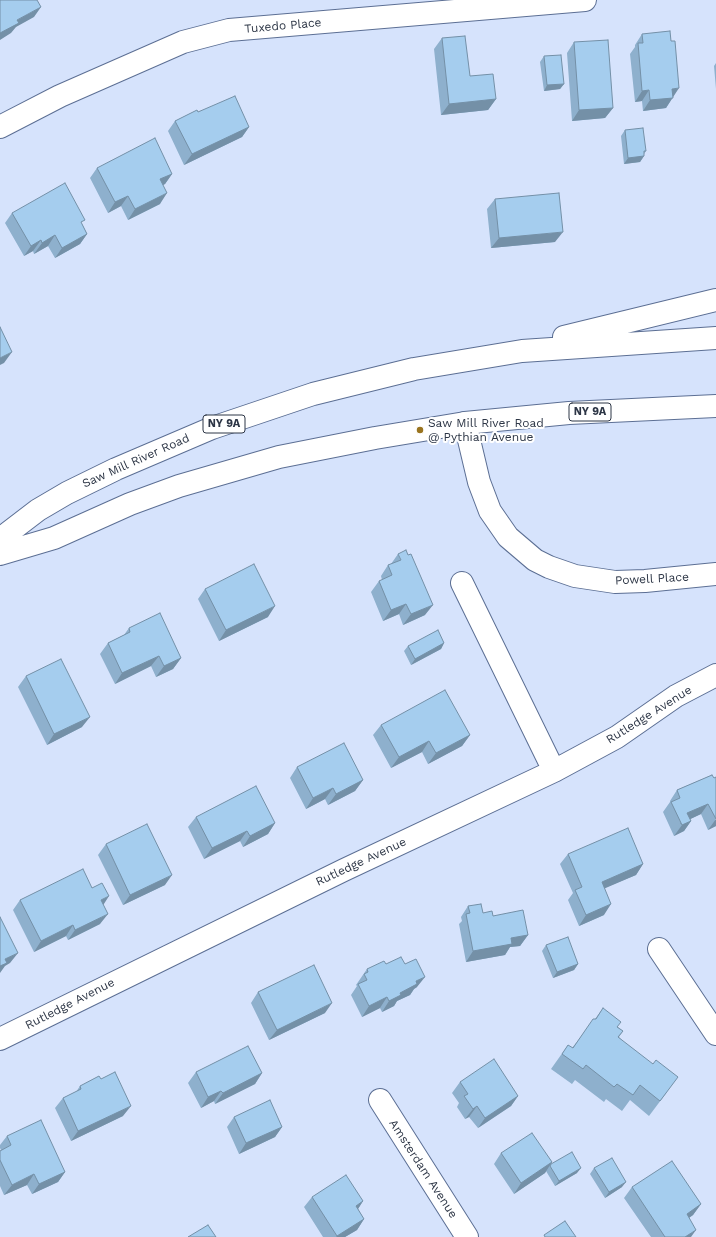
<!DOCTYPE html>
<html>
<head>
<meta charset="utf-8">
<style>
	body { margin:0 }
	canvas { display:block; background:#d6e3fc }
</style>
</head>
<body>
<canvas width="716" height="1237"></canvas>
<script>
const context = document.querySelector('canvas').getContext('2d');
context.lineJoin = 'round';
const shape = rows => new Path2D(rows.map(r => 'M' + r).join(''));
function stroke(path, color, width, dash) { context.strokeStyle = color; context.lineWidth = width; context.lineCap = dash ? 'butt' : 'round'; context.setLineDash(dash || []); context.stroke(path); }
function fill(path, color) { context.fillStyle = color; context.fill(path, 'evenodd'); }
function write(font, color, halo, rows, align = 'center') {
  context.font = font + ' "Work Sans",sans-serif'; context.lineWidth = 4; context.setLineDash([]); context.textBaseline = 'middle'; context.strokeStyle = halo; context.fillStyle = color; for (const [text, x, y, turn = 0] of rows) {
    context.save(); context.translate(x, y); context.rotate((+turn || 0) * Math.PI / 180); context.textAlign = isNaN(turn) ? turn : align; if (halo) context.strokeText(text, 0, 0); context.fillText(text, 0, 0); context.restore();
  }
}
const minor = shape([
	[0,127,60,96,183,42,229,30,585,0],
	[465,423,479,482,490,511,508,537,535,560,549,567,575,576,615,582,645,581,716,574],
	[462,583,554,771],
	[659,949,716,1034],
	[0,1039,344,870,554,771,617,737,676,696,716,675],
	[380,1100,467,1237]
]);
const major = shape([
	[564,337,716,300],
	[0,539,38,510,67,493,116,469,212,428,313,394,414,369,522,351,716,338],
	[0,554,54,538,130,504,179,486,279,457,375,438,465,423,569,413,716,406]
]);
stroke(minor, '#5c6f94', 24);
stroke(major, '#5c6f94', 24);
stroke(minor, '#fff', 22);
stroke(major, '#fff', 22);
fill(shape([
	[642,34,673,97,666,108,643,111,642,101,635,102,630,54,635,47,635,45],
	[442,38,470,76,496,99,488,110,441,115,434,49],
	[574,42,613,108,605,118,572,121,567,53],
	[544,56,564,84,560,89,544,91,540,62],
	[716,63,716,89,714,66],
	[198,112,249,127,242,137,184,165,168,131,175,121],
	[625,130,646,151,644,154,644,156,640,162,624,164,621,136],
	[97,168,172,174,165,184,163,185,160,204,128,220,121,206,108,213,90,178],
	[495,199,555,242,491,248,487,209],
	[12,213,82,224,87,234,80,244,55,258,48,246,34,254,33,251,24,256,5,223],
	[398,554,425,615,403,625,399,614,383,621,371,592,379,581,382,580,381,576,388,565,391,564],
	[205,589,268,617,219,641,198,599],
	[129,628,181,658,173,669,156,677,151,666,115,684,100,654,108,643,124,635],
	[444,643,441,649,411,665,404,651,408,646],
	[26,676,82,727,47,745,18,687],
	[381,725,470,735,462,746,428,764,422,752,391,768,373,735],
	[297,767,363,780,355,791,328,805,325,799,306,809,290,778],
	[712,775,716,826,708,830,701,814,690,819,691,821,684,831,674,836,663,812,670,802,670,801,677,790],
	[196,817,275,823,268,834,243,847,240,841,204,859,188,827],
	[106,844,165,885,123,905,98,855],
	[568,854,643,864,636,875,604,888,604,915,579,926,568,900,573,893,560,864],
	[92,888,103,905,100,924,68,940,66,936,34,952,13,910,20,900],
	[468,906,483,913,493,916,528,935,520,946,510,947,505,955,466,962,459,924,462,921,461,917],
	[546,945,578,964,574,970,553,978,542,951],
	[386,964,417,987,414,989,410,995,397,1001,394,1006,382,1012,380,1008,362,1017,351,995,357,986,356,985,367,969],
	[258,992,325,1013,269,1040,251,1003],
	[603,1008,618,1027,623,1031,619,1037,667,1092,649,1116,630,1100,622,1111,606,1099,604,1102,575,1080,572,1084,551,1069,568,1045,572,1048,595,1019],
	[196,1072,262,1073,255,1084,215,1104,214,1101,201,1108,188,1083],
	[101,1079,123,1116,71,1141,55,1108,63,1098,76,1092,80,1086],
	[460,1082,518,1096,511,1106,478,1128,469,1117,465,1119,457,1107,459,1103,452,1093],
	[234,1117,282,1127,275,1137,239,1154,227,1127],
	[7,1136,65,1172,58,1182,32,1194,27,1185,4,1195,0,1186,0,1151,1,1150,0,1148,0,1145],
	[501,1153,552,1162,551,1164,577,1173,555,1186,546,1171,545,1173,514,1194,494,1164],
	[594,1168,622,1187,605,1198,590,1174],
	[632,1187,701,1204,693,1215,689,1218,691,1237,651,1237,624,1198],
	[312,1197,363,1201,358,1209,364,1219,357,1230,345,1237,323,1237,304,1207]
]), '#8eb0cd');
fill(shape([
	[41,7,34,17,16,27,11,33,0,40,0,33,17,20],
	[564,84,560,89,544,91,547,85],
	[679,88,666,108,643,111,650,100,672,89],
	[649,90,642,101,635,102,642,91],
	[496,99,488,110,441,115,449,104],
	[613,108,605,118,572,121,579,110],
	[249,127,242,137,184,165,192,154],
	[644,156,640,162,624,164,628,158],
	[172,174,165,184,153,190,160,179],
	[167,193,160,204,128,220,135,209],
	[128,196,121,206,108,213,115,202],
	[563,232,555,242,491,248,499,238],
	[87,234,80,244,55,258,62,248],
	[55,235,48,246,34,254,42,243],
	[41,240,33,251,24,256,31,246],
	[12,352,4,363,0,365,0,358],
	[406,604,399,614,383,621,391,610],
	[433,605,425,615,403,625,411,614],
	[275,606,268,617,219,641,226,630],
	[444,643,441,649,411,665,415,659],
	[159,656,151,666,115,684,122,673],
	[181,658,173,669,156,677,164,666],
	[90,717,82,727,47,745,54,734],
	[470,735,462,746,428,764,436,753],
	[429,741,422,752,391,768,399,757],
	[363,780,355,791,328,805,336,794],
	[333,788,325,799,306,809,313,798],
	[708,804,701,814,680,824,687,813],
	[716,819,716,826,708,830],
	[691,821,684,831,674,836,682,825],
	[275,823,268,834,243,847,250,836],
	[247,831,240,841,204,859,212,848],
	[643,864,636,875,594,893,602,882],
	[172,875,165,885,123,905,130,895],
	[109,896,102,907,101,900],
	[611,904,604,915,579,926,586,915],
	[108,914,100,924,68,940,75,930],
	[73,925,66,936,34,952,41,941],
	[528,935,520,946,510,947,505,955,466,962,473,951,511,938],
	[18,953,10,963,5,966,0,973,0,966,5,959],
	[578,964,574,970,553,978,557,972],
	[425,977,417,987,414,989,410,995,397,1001,394,1006,382,1012,389,1001,416,981],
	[387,997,380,1008,362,1017,369,1006],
	[332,1003,325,1013,269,1040,277,1030],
	[262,1073,255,1084,215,1104,223,1093],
	[221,1091,214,1101,201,1108,208,1097],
	[518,1096,511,1106,478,1128,485,1118],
	[131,1106,123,1116,71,1141,78,1131],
	[477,1106,469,1117,465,1119,473,1109],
	[282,1127,275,1137,239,1154,246,1143],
	[552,1162,545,1173,514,1194,521,1183],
	[581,1168,577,1173,555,1186,559,1181],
	[65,1172,58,1182,32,1194,39,1184],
	[34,1174,27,1185,4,1195,12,1185],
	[626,1182,622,1187,605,1198,609,1192],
	[363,1201,356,1212,356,1206],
	[701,1204,693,1215,680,1224,687,1214],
	[364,1219,357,1230,345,1237,336,1237,337,1236],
	[696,1230,691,1237,685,1237]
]), '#7490a7');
const building = shape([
	[0,0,37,0,41,7,17,20,19,23,0,33,0,0],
	[670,31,671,41,675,41,679,88,672,89,673,98,650,100,649,90,642,91,638,43,643,43,642,34,670,31],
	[465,36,470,76,493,74,496,99,449,104,442,38,465,36],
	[608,40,613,108,579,110,574,42,608,40],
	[561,55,564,84,547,85,544,56,561,55],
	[235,96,249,127,192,154,175,121,197,110,198,112,235,96],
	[643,128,646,151,644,151,644,156,628,158,625,130,643,128],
	[155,138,172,174,160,179,167,193,135,209,128,196,115,202,97,168,155,138],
	[65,183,85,220,81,222,87,234,62,248,55,235,42,243,41,240,31,246,12,213,65,183],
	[559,193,563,232,499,238,495,199,559,193],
	[0,327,12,352,0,358,0,327],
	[406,550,408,555,411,554,433,605,411,614,406,604,391,610,379,581,392,575,388,565,401,560,398,554,406,550],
	[254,564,275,606,226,630,205,589,254,564],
	[160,613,181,658,164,666,159,656,122,673,108,643,130,632,129,628,160,613],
	[438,630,444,643,415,659,408,646,438,630],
	[61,659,90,717,54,734,26,676,61,659],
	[445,690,470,735,436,753,429,741,399,757,381,725,445,690],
	[344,743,363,780,336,794,333,788,313,798,297,767,344,743],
	[712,775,714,778,716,777,716,819,708,804,687,813,691,821,682,825,671,802,680,798,677,790,712,775],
	[256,786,275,823,250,836,247,831,212,848,196,817,256,786],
	[147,824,172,875,130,895,106,844,147,824],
	[628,828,643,864,602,882,611,904,586,915,575,890,582,887,568,854,628,828],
	[83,869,92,888,102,883,109,896,101,900,108,914,75,930,73,925,41,941,20,900,83,869],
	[481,904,483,913,492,911,493,916,523,910,528,935,511,938,512,944,473,951,466,914,470,913,468,906,481,904],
	[0,917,18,953,5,959,7,963,0,966,0,917],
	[568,937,578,964,557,972,546,945,568,937],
	[401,957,405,964,416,959,425,977,416,981,417,984,400,993,401,995,389,1001,387,997,369,1006,358,984,367,980,364,974,368,972,367,969,384,961,386,964,401,957],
	[314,965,332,1003,277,1030,258,992,314,965],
	[603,1008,621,1022,617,1027,623,1031,618,1037,653,1064,656,1060,678,1077,660,1101,640,1085,633,1095,617,1084,614,1087,586,1065,583,1069,562,1054,568,1045,573,1048,593,1019,596,1019,603,1008],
	[248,1046,262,1073,223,1093,221,1091,208,1097,196,1072,248,1046],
	[494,1059,518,1096,485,1118,477,1106,473,1109,464,1096,468,1094,460,1082,494,1059],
	[115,1072,131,1106,78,1131,63,1098,81,1089,80,1086,99,1076,101,1079,115,1072],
	[270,1100,282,1127,246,1143,234,1117,270,1100],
	[41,1120,65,1172,39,1184,34,1174,12,1185,0,1160,0,1151,11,1145,7,1136,41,1120],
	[532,1133,552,1162,521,1183,501,1153,532,1133],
	[572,1152,581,1168,559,1181,550,1166,551,1164,572,1152],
	[612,1158,626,1182,609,1192,594,1168,612,1158],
	[672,1161,701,1204,687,1214,696,1230,685,1237,665,1237,632,1187,672,1161],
	[346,1175,363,1201,356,1206,364,1219,337,1236,312,1197,346,1175],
	[565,1221,576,1237,545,1237,544,1235,565,1221],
	[208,1225,216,1237,188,1237,208,1225]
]);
fill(building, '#a5cdee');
stroke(building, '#7490a7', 1);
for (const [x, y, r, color] of [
	[420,430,4,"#9a741f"]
]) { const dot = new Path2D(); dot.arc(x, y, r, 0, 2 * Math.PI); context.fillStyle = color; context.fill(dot); stroke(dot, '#fff', 1.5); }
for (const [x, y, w] of [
	[590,412,42],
	[224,424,42]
]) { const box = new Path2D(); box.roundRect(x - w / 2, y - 9, w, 18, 3); context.fillStyle = '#fff'; context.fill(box); stroke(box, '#2d3646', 1); }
write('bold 11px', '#2d3646', null, [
	["NY 9A",590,412],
	["NY 9A",224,424]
]);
write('12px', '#2d3646', '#fff', [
	["Tuxedo Place",283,26,-5],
	["Saw Mill River Road",136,461,-24],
	["Powell Place",652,579,-3],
	["Rutledge Avenue",649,715,-32],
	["Rutledge Avenue",361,862,-25],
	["Rutledge Avenue",70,1004,-27],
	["Amsterdam Avenue",423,1169,57]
]);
write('12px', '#2d3646', '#fff', [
	["Saw Mill River Road",428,423],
	["@ Pythian Avenue",428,437]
], 'left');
</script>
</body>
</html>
